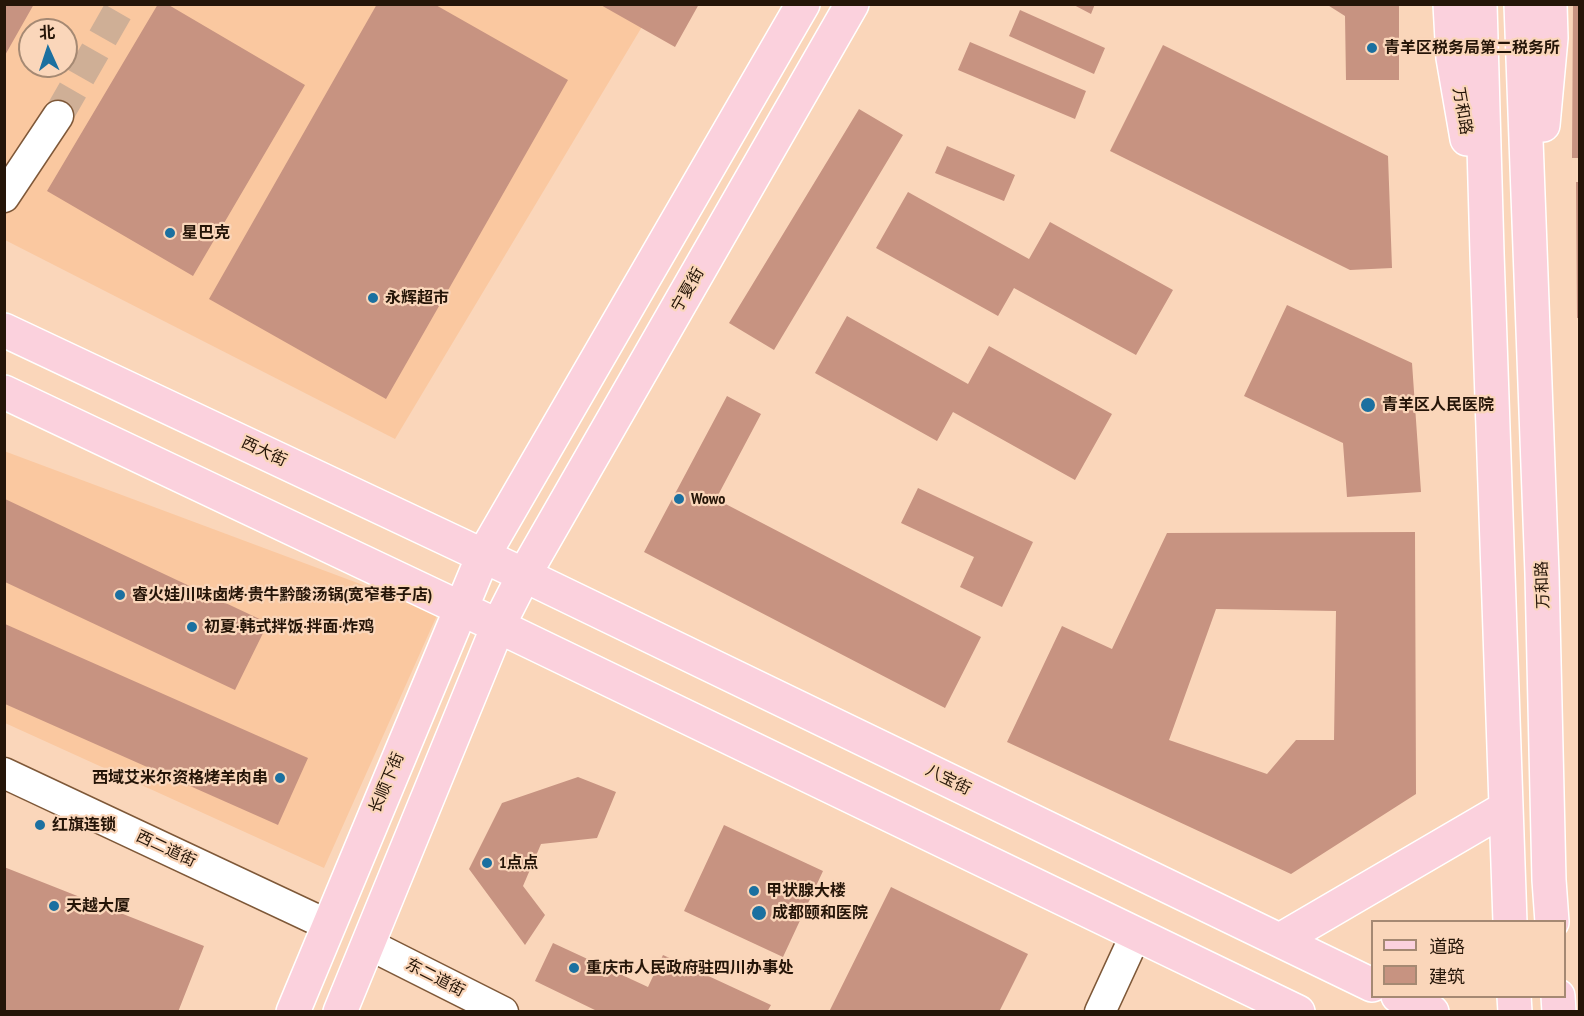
<!DOCTYPE html>
<html>
<head>
<meta charset="utf-8">
<style>
	body { margin:0 }
	#map { position:relative; width:1584px; height:1016px; overflow:hidden; background:#fad6ba; font-family:"PT Sans Narrow","Noto Sans SC",sans-serif }
	canvas { display:block }
	.frame { position:absolute; inset:0; border:6px solid #251508; pointer-events:none }
	.legend { position:absolute; left:1371px; top:920px; width:195px; height:78px; box-sizing:border-box; background:#fad6ba; border:2px solid #a58973; margin:0; padding:8px 10px; list-style:none; font-size:18px; color:#251508 }
	.legend li { display:flex; align-items:center; gap:12px; height:30px }
	.legend b { width:30px; border:2px solid #a58973 }
	.north { position:absolute; left:18px; top:18px; width:60px; height:60px; box-sizing:border-box; background:#fad6ba; border:2px solid #a58973; border-radius:50%; rotate:357deg; font-size:16px; font-weight:700; line-height:24px; text-align:center; color:#251508 }
	.north::after { content:''; display:block; margin:auto; width:21px; height:27px; background:#1b70a0; clip-path:polygon(50% 0,100% 100%,50% 72%,0 100%) }
</style>
</head>
<body>
<div id="map">
<canvas width="1584" height="1016"></canvas>
<div class="frame"></div>
<ul class="legend">
<li><b style="height:8px;background:#fbd1dd"></b>道路</li>
<li><b style="height:16px;background:#c79381"></b>建筑</li>
</ul>
<div class="north">北</div>
</div>
<script>
const context = document.querySelector('canvas').getContext('2d');
context.lineJoin = 'round';
function fill(path, color) { context.fillStyle = color; context.fill(path, 'evenodd'); }
const shape = rows => new Path2D(rows.map(r => 'M' + r).join(''));
function stroke(path, color, width, dash) { context.strokeStyle = color; context.lineWidth = width; context.lineCap = dash ? 'butt' : 'round'; context.setLineDash(dash || []); context.stroke(path); }
function write(font, color, halo, rows, align = 'center') {
  context.font = font + ' "PT Sans Narrow","Noto Sans SC",sans-serif'; context.lineWidth = 4.5; context.setLineDash([]); context.textBaseline = 'middle'; context.strokeStyle = halo; context.fillStyle = color; for (const [text, x, y, turn = 0] of rows) {
    context.save(); context.translate(x, y); context.rotate((+turn || 0) * Math.PI / 180); context.textAlign = isNaN(turn) ? turn : align; if (halo) context.strokeText(text, 0, 0); context.fillText(text, 0, 0); context.restore();
  }
}
fill(shape([
	[4,5,655,5,395,439,5,240],
	[30,30,66,30,66,66,30,66],
	[4,451,438,613,324,868,5,723]
]), '#fac8a0');
fill(shape([
	[4,4,34,4,4,57],
	[158,4,167,4,305,85,193,276,47,191],
	[377,4,434,4,568,80,386,399,209,299],
	[599,4,699,4,675,47],
	[1072,4,1095,4,1091,14],
	[1326,4,1399,4,1399,80,1346,80,1345,16],
	[1573,4,1580,4,1580,158,1572,158],
	[1020,10,1105,48,1094,74,1009,36],
	[970,42,1086,91,1075,119,958,70],
	[1163,45,1388,156,1392,268,1350,270,1110,151],
	[859,109,903,135,774,350,729,323],
	[947,146,1015,175,1004,201,935,173],
	[1576,182,1580,182,1580,318,1577,318],
	[908,192,1029,259,1050,222,1173,290,1136,355,1014,288,998,316,876,248],
	[1287,305,1412,363,1421,492,1347,497,1343,443,1244,396],
	[847,316,968,384,989,346,1112,414,1075,480,953,412,937,441,815,373],
	[727,396,761,414,716,499,981,637,945,708,644,552],
	[918,488,1033,542,1002,607,960,587,974,557,901,523],
	[5,499,268,623,235,690,5,582],
	[1415,532,1416,794,1291,874,1007,742,1062,626,1112,649,1167,533],
	[1216,609,1336,611,1334,740,1296,740,1267,774,1169,740],
	[5,624,308,758,278,825,5,704],
	[578,777,616,792,597,838,541,844,523,886,545,915,525,945,469,869,502,803],
	[724,825,823,871,783,957,684,911],
	[4,867,204,946,178,1012,4,1012],
	[891,887,1028,954,999,1012,829,1012],
	[553,943,648,987,663,955,771,1005,767,1012,599,1012,535,981]
]), '#c79381');
stroke(shape([
	[58,116,122,4]
]), '#cfaf96', 30, [30, 15]);
const minor = shape([
	[4,197,58,116],
	[4,773,328,925],
	[368,944,503,1012],
	[1100,1012,1136,934]
]);
const major = shape([
	[1450,4,1453,58,1467,139],
	[1480,4,1487,253,1510,922],
	[1521,4,1542,574,1549,880,1552,922],
	[1543,125,1551,38,1550,4],
	[4,330,524,575,1372,985],
	[4,392,498,626,1298,1012],
	[1280,940,1506,808],
	[1398,996,1432,1012],
	[1514,996,1515,1012],
	[1558,996,1559,1012],
	[293,1012,483,556,803,4],
	[340,1012,498,626,524,575,852,4]
]);
stroke(minor, '#7e5838', 33);
stroke(major, '#fff', 36);
stroke(minor, '#fff', 30);
stroke(major, '#fbd1dd', 33);
for (const [x, y, r, color] of [
	[1372,48,6,"#1b70a0"],
	[170,233,6,"#1b70a0"],
	[373,298,6,"#1b70a0"],
	[1368,405,8,"#1b70a0"],
	[679,499,6,"#1b70a0"],
	[120,595,6,"#1b70a0"],
	[192,627,6,"#1b70a0"],
	[280,778,6,"#1b70a0"],
	[40,825,6,"#1b70a0"],
	[487,863,6,"#1b70a0"],
	[754,891,6,"#1b70a0"],
	[54,906,6,"#1b70a0"],
	[759,913,8,"#1b70a0"],
	[574,968,6,"#1b70a0"]
]) { const dot = new Path2D(); dot.arc(x, y, r, 0, 2 * Math.PI); context.fillStyle = color; context.fill(dot); stroke(dot, '#fad6ba', 2); }
write('bold 16px', '#251508', '#fad6ba', [
	["青羊区税务局第二税务所",1384,48],
	["星巴克",182,233],
	["永辉超市",385,298],
	["青羊区人民医院",1382,405],
	["Wowo",691,499],
	["睿火娃川味卤烤·贵牛黔酸汤锅(宽窄巷子店)",132,595],
	["初夏·韩式拌饭·拌面·炸鸡",204,627],
	["西域艾米尔资格烤羊肉串",268,778,"right"],
	["红旗连锁",52,825],
	["1点点",499,863],
	["甲状腺大楼",766,891],
	["天越大厦",66,906],
	["成都颐和医院",772,913],
	["重庆市人民政府驻四川办事处",586,968]
], 'left');
write('16px', '#251508', '#fad6ba', [
	["万和路",1462,111,80],
	["宁夏街",688,290,-60],
	["西大街",264,452,25],
	["万和路",1543,585,-92],
	["八宝街",948,780,26],
	["长顺下街",387,783,-67],
	["西二道街",166,849,25],
	["东二道街",435,978,27]
]);
</script>
</body>
</html>
